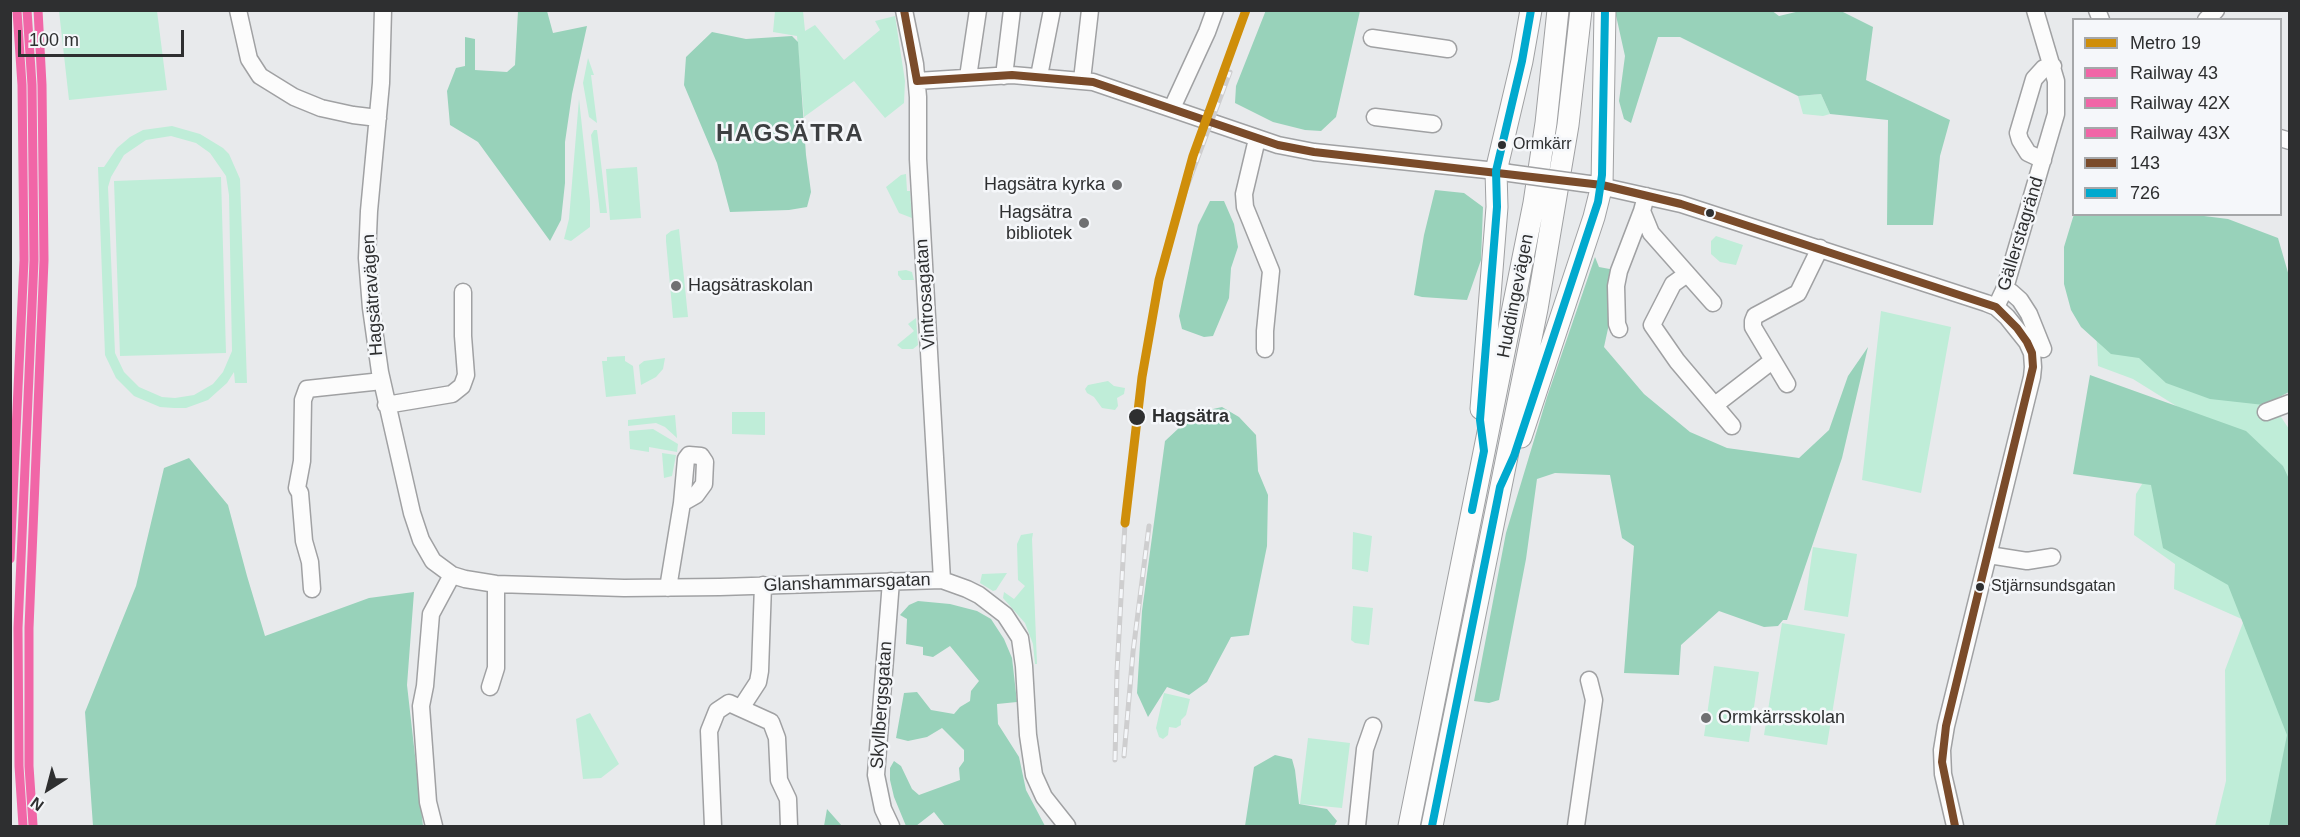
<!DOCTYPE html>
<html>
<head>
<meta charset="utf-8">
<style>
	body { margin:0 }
	#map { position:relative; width:2300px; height:837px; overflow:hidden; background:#e8eaec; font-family:Arial,sans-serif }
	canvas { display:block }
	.frame { position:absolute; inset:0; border:12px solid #2e2f30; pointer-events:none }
	.legend { position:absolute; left:2072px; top:18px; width:210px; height:198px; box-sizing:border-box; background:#f5f7fa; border:2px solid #a5a7a9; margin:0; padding:8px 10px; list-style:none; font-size:18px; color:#2e2f30 }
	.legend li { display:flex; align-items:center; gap:12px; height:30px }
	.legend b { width:30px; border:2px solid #a5a7a9 }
	.north { position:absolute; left:18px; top:759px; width:60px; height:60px; -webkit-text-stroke:4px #f5f7fa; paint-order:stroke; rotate:216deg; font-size:16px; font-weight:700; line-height:24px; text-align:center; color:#2e2f30 }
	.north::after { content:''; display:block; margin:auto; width:21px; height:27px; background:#2e2f30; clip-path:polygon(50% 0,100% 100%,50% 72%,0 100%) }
	.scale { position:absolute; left:18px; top:30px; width:166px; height:27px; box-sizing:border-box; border:3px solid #2e2f30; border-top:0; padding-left:8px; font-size:18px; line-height:21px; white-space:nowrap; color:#2e2f30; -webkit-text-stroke:4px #f5f7fa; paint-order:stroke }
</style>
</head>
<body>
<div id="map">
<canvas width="2300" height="837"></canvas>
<div class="frame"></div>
<ul class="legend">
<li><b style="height:8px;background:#cf8e0a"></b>Metro 19</li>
<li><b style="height:8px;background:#f166a7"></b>Railway 43</li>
<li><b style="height:8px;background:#f166a7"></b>Railway 42X</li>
<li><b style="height:8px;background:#f166a7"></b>Railway 43X</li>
<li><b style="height:8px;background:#7a4b2a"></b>143</li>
<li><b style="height:8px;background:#00a9ce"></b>726</li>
</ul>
<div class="north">N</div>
<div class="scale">100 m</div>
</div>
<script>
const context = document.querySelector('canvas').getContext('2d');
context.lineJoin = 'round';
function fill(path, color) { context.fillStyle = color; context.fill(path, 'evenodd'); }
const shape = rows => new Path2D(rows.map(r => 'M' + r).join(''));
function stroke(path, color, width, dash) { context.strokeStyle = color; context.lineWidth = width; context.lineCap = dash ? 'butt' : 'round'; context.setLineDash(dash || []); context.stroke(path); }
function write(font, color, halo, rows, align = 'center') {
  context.font = font + ' Arial,sans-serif'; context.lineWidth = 5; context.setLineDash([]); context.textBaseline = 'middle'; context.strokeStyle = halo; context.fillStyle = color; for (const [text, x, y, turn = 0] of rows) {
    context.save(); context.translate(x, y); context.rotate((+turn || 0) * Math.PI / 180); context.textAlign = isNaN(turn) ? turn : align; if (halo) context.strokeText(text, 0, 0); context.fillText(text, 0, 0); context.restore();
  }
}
fill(shape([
	[59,11,157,11,167,90,69,100],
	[775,11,803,11,805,31,815,25,844,60,880,30,875,21,895,16,905,81,904,103,885,118,854,81,804,117,797,36,773,32],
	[588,58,594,75,591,75,597,123,589,117,583,83],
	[1821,94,1830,114,1823,116,1803,114,1798,96],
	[579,99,590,201,590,227,571,241,564,239,569,219],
	[172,126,200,134,223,148,229,154,240,179,247,383,235,383,234,372,227,383,208,400,186,408,174,408,160,407,134,396,116,378,105,355,98,167,104,167,117,148,130,137,143,130],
	[171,136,196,143,210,153,226,176,229,195,232,351,223,372,213,384,194,395,175,398,162,397,139,387,124,372,115,353,108,187,111,177,124,155,146,140],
	[594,130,597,130,607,213,600,213,591,135],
	[637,167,641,218,610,220,606,169],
	[906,174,907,191,910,191,912,218,899,213,886,187,901,175],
	[221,177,226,353,120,356,114,181],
	[679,229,688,317,673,318,666,241,666,235,671,231],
	[1716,236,1743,245,1736,265,1720,262,1711,254,1711,241],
	[2182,268,2289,429,2289,826,2215,826,2226,781,2225,670,2244,620,2174,589,2175,564,2134,535,2136,494,2186,412,2133,379,2098,366,2096,328],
	[906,270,912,272,914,280,902,280,898,275,898,271],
	[1881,311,1951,327,1921,493,1862,480],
	[916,318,918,345,913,349,902,349,897,345,914,331,908,324],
	[625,356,625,361,633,366,636,394,606,397,602,361,607,361,607,357],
	[665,358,663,369,656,377,641,385,639,365,644,361],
	[1108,381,1114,386,1125,388,1124,394,1117,398,1118,406,1115,410,1102,408,1094,397,1087,393,1085,389,1088,385],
	[732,412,765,412,765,435,732,434],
	[675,415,677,438,665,427,656,423,628,426,628,420],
	[653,429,678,444,677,452,649,447,649,452,630,449,629,431],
	[662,453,676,455,672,476,664,478],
	[1353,532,1372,536,1368,572,1352,569],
	[1033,533,1032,539,1037,664,1035,664,1033,644,1025,623,1003,598,1004,592,1014,599,1025,586,1018,580,1017,544,1021,535],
	[1813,547,1857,554,1848,617,1804,610],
	[1007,573,996,590,993,591,980,583,982,574],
	[1353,606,1373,608,1369,645,1355,643,1351,640],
	[1782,623,1845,634,1827,745,1764,735],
	[1714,666,1759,672,1749,742,1704,736],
	[1164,693,1190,699,1186,715,1181,720,1181,725,1176,728,1169,727,1168,735,1163,739,1159,737,1156,728],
	[590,713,619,764,601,778,583,779,576,719],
	[1308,738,1350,743,1342,808,1300,804]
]), '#bfedd8');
fill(shape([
	[1266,10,1360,11,1336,117,1321,131,1305,130,1273,122,1235,103,1236,86],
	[1771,10,1779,16,1800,11,1841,11,1873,27,1866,80,1950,120,1940,156,1933,225,1887,225,1888,120,1830,114,1821,94,1798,96,1680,37,1658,37,1631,123,1624,119,1619,101,1625,56,1615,11],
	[518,11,547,11,553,33,587,26,572,94,565,142,565,183,561,220,550,241,478,142,450,125,447,91,456,68,465,66,465,37,475,39,475,70,507,72,515,65],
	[712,32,746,39,792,36,798,42,806,155,811,192,807,207,789,210,730,212,717,163,684,85,686,57],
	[1435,190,1464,193,1483,207,1481,260,1467,300,1422,297,1414,295,1424,235],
	[1210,201,1224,201,1234,224,1238,247,1231,268,1229,298,1213,336,1204,337,1182,329,1179,316,1198,225],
	[2074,214,2188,214,2228,219,2278,238,2289,276,2289,392,2264,405,2210,399,2166,383,2139,358,2111,354,2081,327,2071,310,2064,284,2064,247],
	[1595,257,1599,267,1615,270,1609,324,1604,347,1644,394,1690,432,1727,448,1799,458,1829,430,1848,376,1868,347,1842,458,1787,620,1783,620,1778,626,1764,627,1719,611,1681,645,1679,675,1624,673,1634,546,1622,538,1610,475,1555,473,1537,479,1526,559,1499,700,1489,703,1474,701,1506,533,1547,397],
	[2090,375,2246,431,2283,466,2289,479,2289,826,2269,826,2287,735,2228,585,2163,548,2151,485,2073,474],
	[1222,407,1239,417,1256,435,1258,471,1268,495,1267,546,1249,635,1231,637,1207,682,1189,695,1167,687,1148,717,1137,693,1142,611,1165,441,1195,413],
	[189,458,228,505,247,576,265,636,369,598,414,592,407,685,423,826,93,826,85,712,136,586,164,468],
	[918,601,950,604,977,611,991,619,1004,639,1012,658,1017,702,997,704,998,724,1019,757,1026,790,1045,826,945,826,934,812,916,826,906,826,894,797,890,780,890,768,894,761,901,766,912,789,919,795,960,780,959,768,964,761,964,750,942,728,927,737,908,741,896,738,904,693,917,692,931,710,954,714,960,707,970,701,971,691,979,681,950,646,933,657,923,655,923,647,906,644,907,619,900,615,909,605],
	[1275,755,1292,759,1295,770,1299,804,1327,809,1337,821,1334,826,1245,826,1254,767],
	[827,809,842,826,824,826]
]), '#98d2ba');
const minor = shape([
	[238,10,249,59,260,76,294,97,321,108,353,115,378,118],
	[383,10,381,83,369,211,367,258,371,308,380,372,412,513,421,540,433,561,452,575,465,579,496,584,624,588,720,587,942,580,967,589,979,595,1005,615,1020,638,1024,666,1028,735,1034,775,1044,797,1067,826],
	[904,10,915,64,918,97,918,159,942,580],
	[2097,10,2101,20],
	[2206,20,2216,10],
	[1372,38,1448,49],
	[1004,76,1012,10],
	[1039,76,1052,10],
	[968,77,978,10],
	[1082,80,1090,10],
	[917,81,1012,75,1093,82,1278,145,1314,152,1506,172],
	[1172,108,1207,32,1215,10],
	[1375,117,1433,124],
	[2280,138,2290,141],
	[1257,139,1244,194,1245,207,1271,271,1265,331,1265,349],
	[2043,160,2028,153,2020,140,2018,133,2034,79,2044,68,2053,66],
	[1591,184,1681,204,1986,303,1996,307,2007,317,2027,342,2032,353,2033,367,2032,377,1946,726,1942,750,1943,774,1955,826],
	[1646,196,1642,211,1651,233,1713,303],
	[1687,274,1673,284,1652,325,1677,361,1732,426],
	[2011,292,2020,300,2029,314,2043,349],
	[1996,307,2005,288,2056,114,2056,81,2035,10],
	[1619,329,1617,324,1616,286,1619,271,1642,211],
	[1787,384,1753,327,1753,321,1755,316,1798,293,1820,248],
	[386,405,452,394,462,386,466,375,463,336,463,292],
	[1715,405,1772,361],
	[2266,412,2290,403],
	[1989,555,2027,561,2052,557],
	[668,588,682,503,686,459,689,455,701,456,705,462,704,484,696,495,682,503],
	[312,589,310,562,304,541,300,493,297,488,302,461,303,400,307,389,382,381],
	[490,687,496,668,496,584],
	[741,708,758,682,760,671,763,585],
	[434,826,428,802,421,706,425,686,431,614,452,575],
	[713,826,709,731,717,711,729,703,771,722,777,738,779,780,788,799,789,826],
	[891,826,883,809,876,775,891,581],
	[1357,826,1365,749,1373,726],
	[1576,826,1594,700,1589,680]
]);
const major = shape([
	[1481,409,1497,207,1496,171,1522,61,1531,10],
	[1521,437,1594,217,1602,185,1605,10],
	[1409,826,1534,203,1546,123,1558,10],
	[1432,826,1537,309,1568,125,1581,10]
]);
stroke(minor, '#a0a1a3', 19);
stroke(major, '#a0a1a3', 23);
stroke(minor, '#fcfcfc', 16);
stroke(major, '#fcfcfc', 21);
const rail = shape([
	[1168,247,1186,189,1230,72],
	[1124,756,1133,652,1149,526],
	[1115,760,1117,672,1125,523]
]);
stroke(rail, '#cececf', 5);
stroke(rail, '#f5f7fa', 3, [9]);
const minorBridge = shape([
	[1509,173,1589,184]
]);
stroke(minorBridge, '#a0a1a3', 19, []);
stroke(minorBridge, '#fcfcfc', 16);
stroke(shape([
	[904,10,917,81],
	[917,81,1012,75,1093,82,1278,145,1314,152,1602,185,1681,204,1996,307,2017,328,2027,342,2032,353,2033,367,1946,726,1942,762,1955,826]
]), '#7a4b2a', 8);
stroke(shape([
	[1472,510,1484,451,1480,420,1497,207,1496,171,1522,61,1531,10],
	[1432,826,1500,487,1514,456,1598,202,1602,175,1605,10]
]), '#00a9ce', 8);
stroke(shape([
	[23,826,19,766,18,628,34,260,32,85,27,10]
]), '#f166a7', 9);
stroke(shape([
	[33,825,29,766,29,628,44,260,42,85,38,10]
]), '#f166a7', 9);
stroke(shape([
	[10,559,24,260,22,85,17,11]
]), '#f166a7', 9);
stroke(shape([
	[1125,523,1142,377,1159,280,1193,156,1246,10]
]), '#cf8e0a', 9);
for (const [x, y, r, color] of [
	[1502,145,5,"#2e2f30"],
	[1117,185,6,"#6f7072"],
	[1710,213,5,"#2e2f30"],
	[1084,223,6,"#6f7072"],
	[676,286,6,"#6f7072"],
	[1137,417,9,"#2e2f30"],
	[1980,587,5,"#2e2f30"],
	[1706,718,6,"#6f7072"]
]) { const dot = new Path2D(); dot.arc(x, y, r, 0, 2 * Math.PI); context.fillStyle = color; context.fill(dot); stroke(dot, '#f5f7fa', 2); }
write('16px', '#2e2f30', '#f5f7fa', [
	["Ormkärr",1513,145],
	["Stjärnsundsgatan",1991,587]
], 'left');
write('18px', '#2e2f30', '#f5f7fa', [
	["Hagsätra kyrka",1105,185],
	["Hagsätra",1072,213],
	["bibliotek",1072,234],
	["Hagsätraskolan",688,286,"left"],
	["Ormkärrsskolan",1718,718,"left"]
], 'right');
write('18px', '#2e2f30', '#f5f7fa', [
	["Gällerstagränd",2021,234,-73],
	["Vintrosagatan",926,294,-94],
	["Hagsätravägen",373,295,-94],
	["Huddingevägen",1516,296,-79],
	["Glanshammarsgatan",847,583,-2],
	["Skyllbergsgatan",882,705,-86]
]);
write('bold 18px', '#2e2f30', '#f5f7fa', [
	["Hagsätra",1152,417]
], 'left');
context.letterSpacing = '1.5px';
write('bold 24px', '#3d3f41', '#f5f7fa', [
	["HAGSÄTRA",790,134]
]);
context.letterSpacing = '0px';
</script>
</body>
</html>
